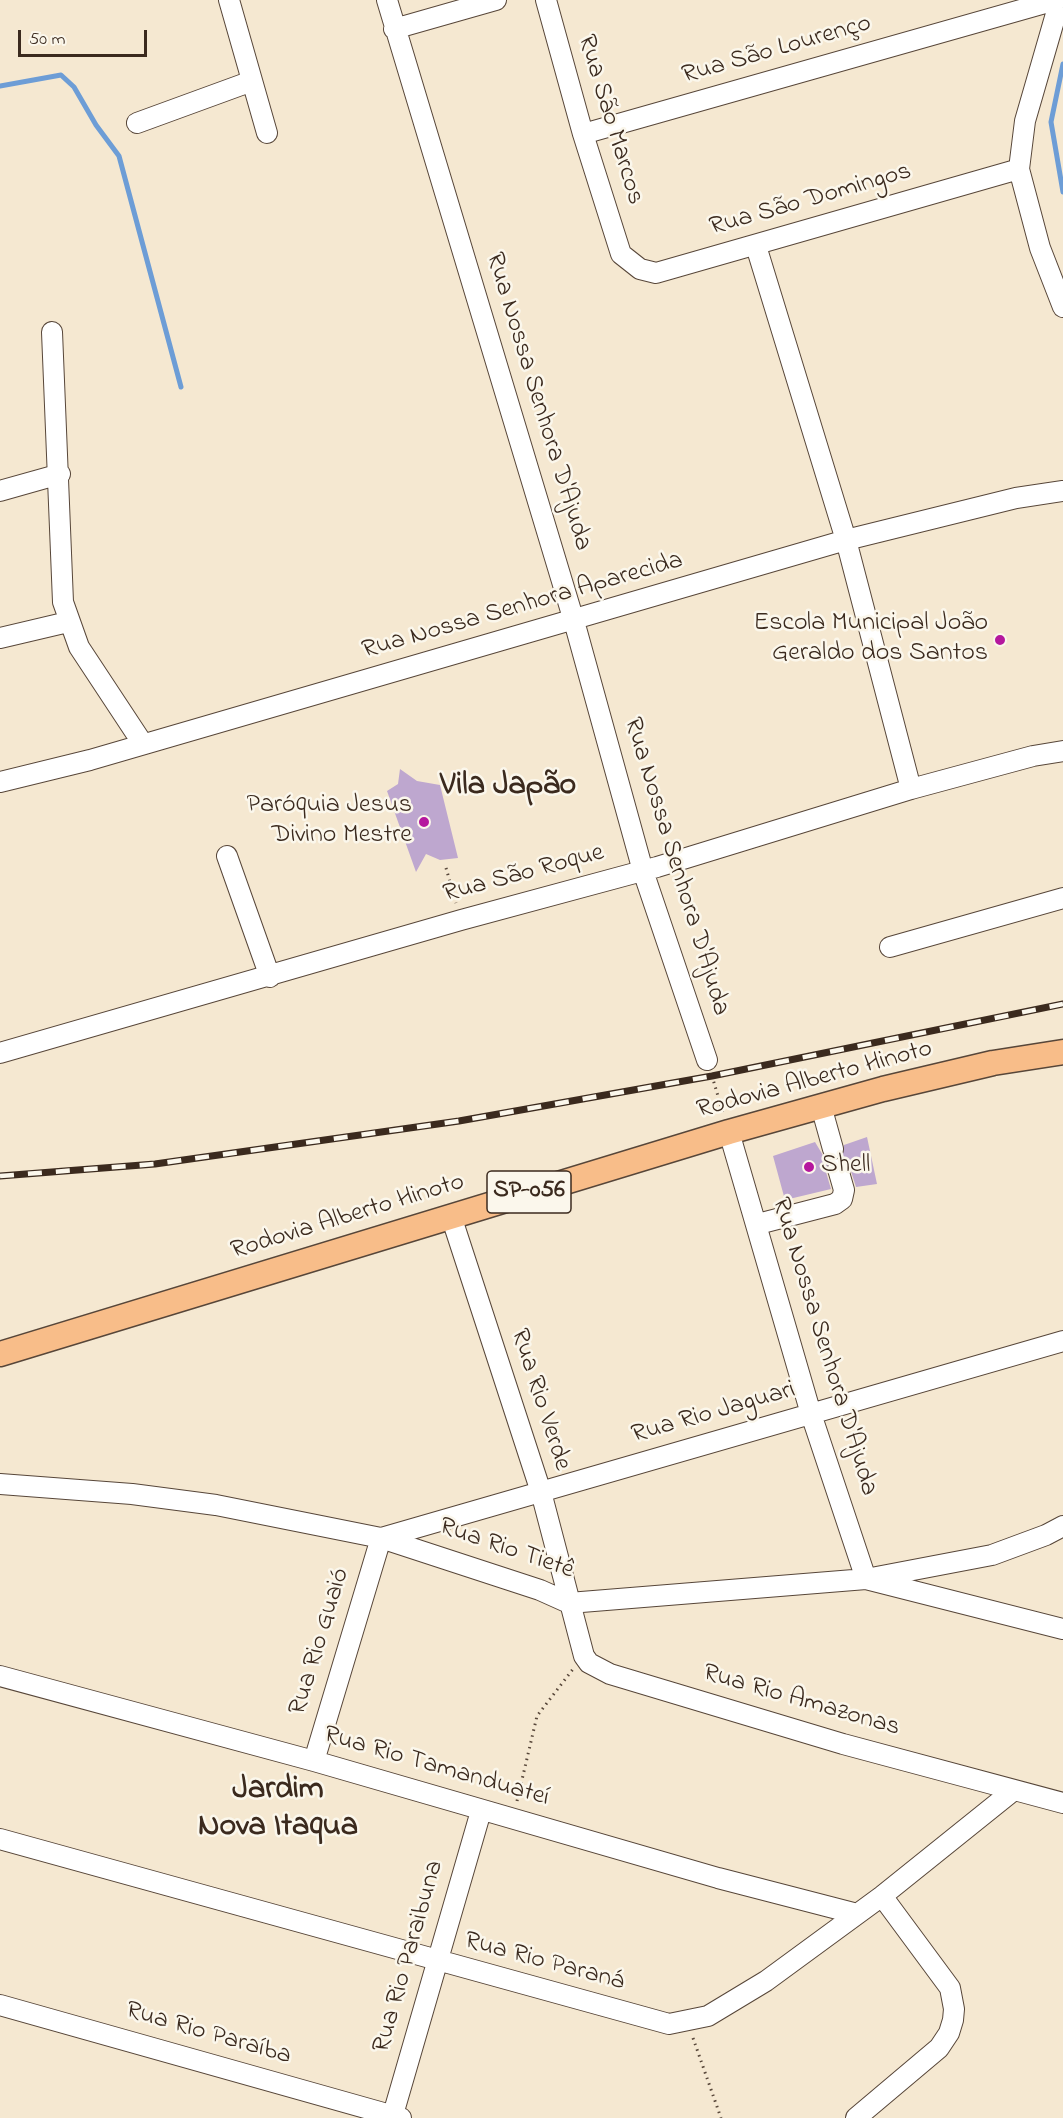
<!DOCTYPE html>
<html>
<head>
<meta charset="utf-8">
<style>
	body { margin:0 }
	#map { position:relative; width:1063px; height:2118px; overflow:hidden; background:#f5e8d1; font-family:"Indie Flower",sans-serif }
	canvas { display:block }
	.scale { position:absolute; left:18px; top:30px; width:129px; height:27px; box-sizing:border-box; border:3px solid #3b2a1e; border-top:0; padding-left:8px; font-size:18px; line-height:21px; white-space:nowrap; color:#3b2a1e; -webkit-text-stroke:4px #fbf7ec; paint-order:stroke }
</style>
</head>
<body>
<div id="map">
<canvas width="1063" height="2118"></canvas>
<div class="scale">50 m</div>
</div>
<script>
const context = document.querySelector('canvas').getContext('2d');
context.lineJoin = 'round';
const shape = rows => new Path2D(rows.map(r => 'M' + r).join(''));
function stroke(path, color, width, dash) { context.strokeStyle = color; context.lineWidth = width; context.lineCap = dash ? 'butt' : 'round'; context.setLineDash(dash || []); context.stroke(path); }
function fill(path, color) { context.fillStyle = color; context.fill(path, 'evenodd'); }
function write(font, color, halo, rows, align = 'center') {
  context.font = font + ' "Indie Flower",sans-serif'; context.lineWidth = 5; context.setLineDash([]); context.textBaseline = 'middle'; context.strokeStyle = halo; context.fillStyle = color; for (const [text, x, y, turn = 0] of rows) {
    context.save(); context.translate(x, y); context.rotate((+turn || 0) * Math.PI / 180); context.textAlign = isNaN(turn) ? turn : align; if (halo) context.strokeText(text, 0, 0); context.fillText(text, 0, 0); context.restore();
  }
}
stroke(shape([
	[1063,64,1051,122,1063,192],
	[0,86,61,75,74,87,96,125,119,156,181,387]
]), '#6d9dd6', 5);
fill(shape([
	[400,769,417,781,440,785,458,858,440,860,426,854,416,872,387,791,398,784],
	[867,1137,877,1184,856,1187,849,1165,841,1158,844,1145],
	[815,1142,824,1157,830,1160,826,1172,831,1189,785,1200,773,1156]
]), '#bea7cf');
const minor = shape([
	[229,0,267,133],
	[387,0,574,621,643,871,707,1060],
	[546,0,583,134,621,254,640,269,656,273,1019,169],
	[1060,0,1025,121,1019,169,1040,248,1063,307],
	[394,29,496,0],
	[137,123,252,81],
	[583,134,1056,0],
	[756,246,846,540,911,789],
	[52,332,63,602,79,647,143,744],
	[0,491,60,474],
	[0,638,68,622],
	[0,782,90,760,846,540,1016,498,1063,491],
	[227,856,270,977],
	[890,947,1063,898],
	[0,1053,461,920,657,867,911,789,1033,756,1063,751],
	[821,1106,833,1149],
	[729,1132,811,1414,866,1579,1063,1629],
	[451,1216,541,1492,584,1656,589,1663,610,1674,843,1744,1063,1803],
	[758,1224,835,1204,842,1199,844,1190,838,1169],
	[0,1484,132,1494,216,1505,381,1538,540,1590,569,1603,866,1579,992,1555,1046,1535,1063,1526],
	[381,1538,1063,1341],
	[0,1676,314,1761,718,1878,857,1914],
	[314,1761,381,1538],
	[0,1839,669,2024,708,2016,766,1981,882,1896,1014,1790],
	[0,2005,401,2118],
	[392,2118,481,1811],
	[856,2118,939,2048,949,2033,953,2020,954,2009,950,1988,882,1896]
]);
const major = shape([
	[0,1354,729,1132,883,1089,993,1063,1063,1052]
]);
stroke(minor, '#574639', 22);
stroke(major, '#574639', 27);
stroke(shape([
	[446,868,456,903],
	[712,1076,723,1113],
	[517,1801,537,1716,573,1669],
	[693,2038,721,2118]
]), '#574639', 3, [1.5, 4.5]);
stroke(minor, '#fff', 20);
stroke(major, '#f8bd89', 24);
const rail = shape([
	[0,1176,155,1164,459,1121,712,1076,1063,1004]
]);
stroke(rail, '#3b2a1e', 7);
stroke(rail, '#fbf7ec', 4.5, [14]);
for (const [x, y, r, color] of [
	[1000,640,6,"#b5179e"],
	[424,822,6,"#b5179e"],
	[809,1167,6,"#b5179e"]
]) { const dot = new Path2D(); dot.arc(x, y, r, 0, 2 * Math.PI); context.fillStyle = color; context.fill(dot); stroke(dot, '#fbf7ec', 2); }
for (const [x, y, w] of [
	[529,1192,84]
]) { const box = new Path2D(); box.roundRect(x - w / 2, y - 21, w, 42, 4.5); context.fillStyle = '#fbf7ec'; context.fill(box); stroke(box, '#3b2a1e', 1.5); }
write('bold 24px', '#3b2a1e', null, [
	["SP-056",529,1192]
]);
write('26px', '#3b2a1e', '#fbf7ec', [
	["Rua São Lourenço",777,51,-16],
	["Rua São Marcos",609,120,73],
	["Rua São Domingos",811,201,-16],
	["Rua Nossa Senhora D'Ajuda",537,402,73],
	["Rua Nossa Senhora Aparecida",523,607,-16],
	["Rua Nossa Senhora D'Ajuda",675,867,73],
	["Rua São Roque",524,875,-15],
	["Rodovia Alberto Hinoto",815,1081,-15],
	["Rodovia Alberto Hinoto",348,1218,-17],
	["Rua Nossa Senhora D'Ajuda",823,1347,73],
	["Rua Rio Verde",539,1400,72],
	["Rua Rio Jaguari",714,1414,-16],
	["Rua Rio Tietê",506,1550,19],
	["Rua Rio Guaió",321,1642,-73],
	["Rua Rio Amazonas",801,1702,16],
	["Rua Rio Tamanduateí",436,1768,16],
	["Rua Rio Paraibuna",410,1957,-74],
	["Rua Rio Paraná",544,1963,15],
	["Rua Rio Paraíba",208,2035,16]
]);
write('26px', '#3b2a1e', '#fbf7ec', [
	["Escola Municipal João",988,625],
	["Geraldo dos Santos",988,655],
	["Paróquia Jesus",412,807],
	["Divino Mestre",412,837],
	["Shell",821,1167,"left"]
], 'right');
write('bold 32px', '#3b2a1e', '#fbf7ec', [
	["Vila Japão",508,788],
	["Jardim",278,1792],
	["Nova Itaqua",278,1829]
]);
</script>
</body>
</html>
